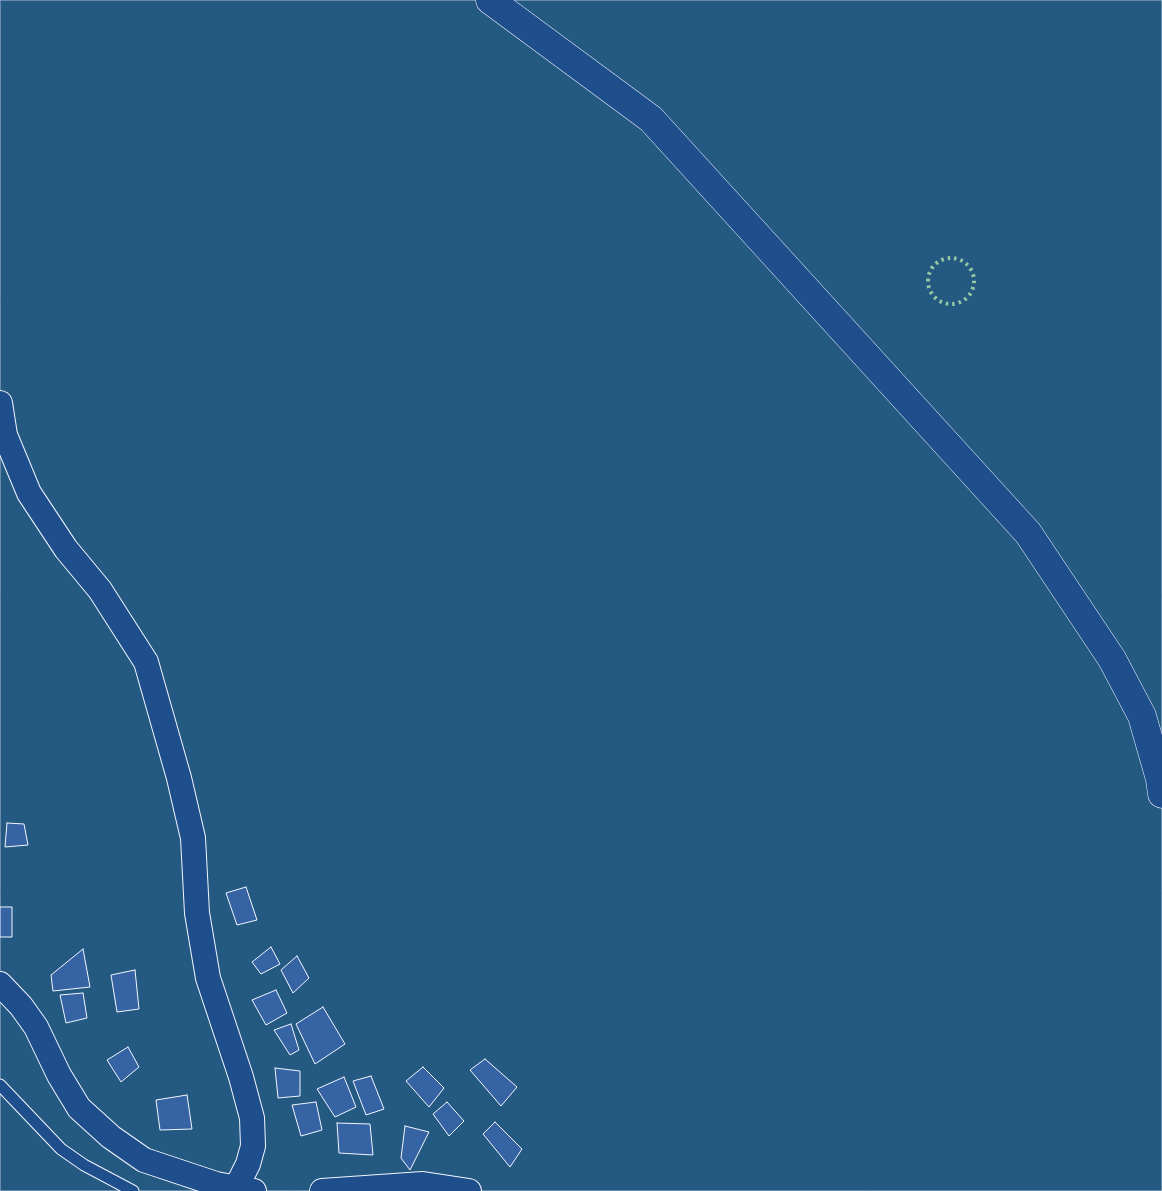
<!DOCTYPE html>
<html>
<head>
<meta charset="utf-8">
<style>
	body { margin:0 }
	canvas { display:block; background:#1f4e8c }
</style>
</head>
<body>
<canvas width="1162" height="1191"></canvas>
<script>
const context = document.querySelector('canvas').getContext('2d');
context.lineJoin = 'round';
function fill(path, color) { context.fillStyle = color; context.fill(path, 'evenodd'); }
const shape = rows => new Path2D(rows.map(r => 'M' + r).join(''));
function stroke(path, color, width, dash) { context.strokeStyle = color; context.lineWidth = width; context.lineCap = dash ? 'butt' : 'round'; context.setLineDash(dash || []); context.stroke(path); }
const green = shape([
	[0,0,1162,0,1162,1191,0,1191,0,0]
]);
fill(green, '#245a82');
stroke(green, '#a8bbd7', 1);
const building = shape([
	[7,823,24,824,28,845,5,847,7,823],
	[246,887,257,920,237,925,226,893,246,887],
	[0,907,12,907,12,937,0,937,0,907],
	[271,947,280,964,261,974,252,962,271,947],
	[83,949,90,987,53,991,51,975,83,949],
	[297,956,309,978,293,993,281,970,297,956],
	[135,970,139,1009,117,1012,111,975,135,970],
	[276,990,287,1013,266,1025,252,1000,276,990],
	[83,993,87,1018,66,1023,60,995,83,993],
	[323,1007,345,1044,315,1064,296,1024,323,1007],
	[291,1024,299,1050,290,1055,274,1030,291,1024],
	[128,1047,139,1067,121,1082,107,1060,128,1047],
	[485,1059,517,1087,501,1106,470,1070,485,1059],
	[423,1067,444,1088,429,1107,406,1081,423,1067],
	[275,1068,300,1071,300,1096,278,1098,275,1068],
	[371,1076,384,1109,366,1115,353,1081,371,1076],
	[344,1077,356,1107,335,1117,317,1089,344,1077],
	[187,1095,192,1129,160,1130,156,1100,187,1095],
	[316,1102,322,1130,301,1136,292,1105,316,1102],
	[447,1102,464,1121,449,1136,433,1114,447,1102],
	[495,1122,522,1149,510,1167,483,1134,495,1122],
	[337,1123,370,1124,373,1155,339,1153,337,1123],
	[405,1126,429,1132,410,1170,401,1158,405,1126]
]);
fill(building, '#3563a3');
stroke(building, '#f2f6ff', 1);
const lane = shape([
	[0,1085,61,1149,84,1165,133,1191]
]);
const street = shape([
	[0,403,5,435,29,493,66,549,100,590,146,662,179,778,193,838,197,913,208,978,241,1077,252,1118,253,1146,248,1164,236,1188],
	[0,984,21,1006,36,1027,59,1075,79,1108,111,1137,144,1160,216,1184,254,1191],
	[322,1191,423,1184,469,1191]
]);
const secondary = shape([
	[490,0,651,119,1028,533,1112,659,1142,716,1160,779,1162,794]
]);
stroke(lane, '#f2f6ff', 13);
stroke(street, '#f2f6ff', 26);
stroke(secondary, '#f2f6ff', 29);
stroke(lane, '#1f4e8c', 11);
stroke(street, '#1f4e8c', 24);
stroke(secondary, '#1f4e8c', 28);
stroke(shape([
	'928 281a23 23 0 1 1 46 0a23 23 0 1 1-46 0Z'
]), '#97c8a6', 4, [2.5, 4]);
</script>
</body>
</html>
